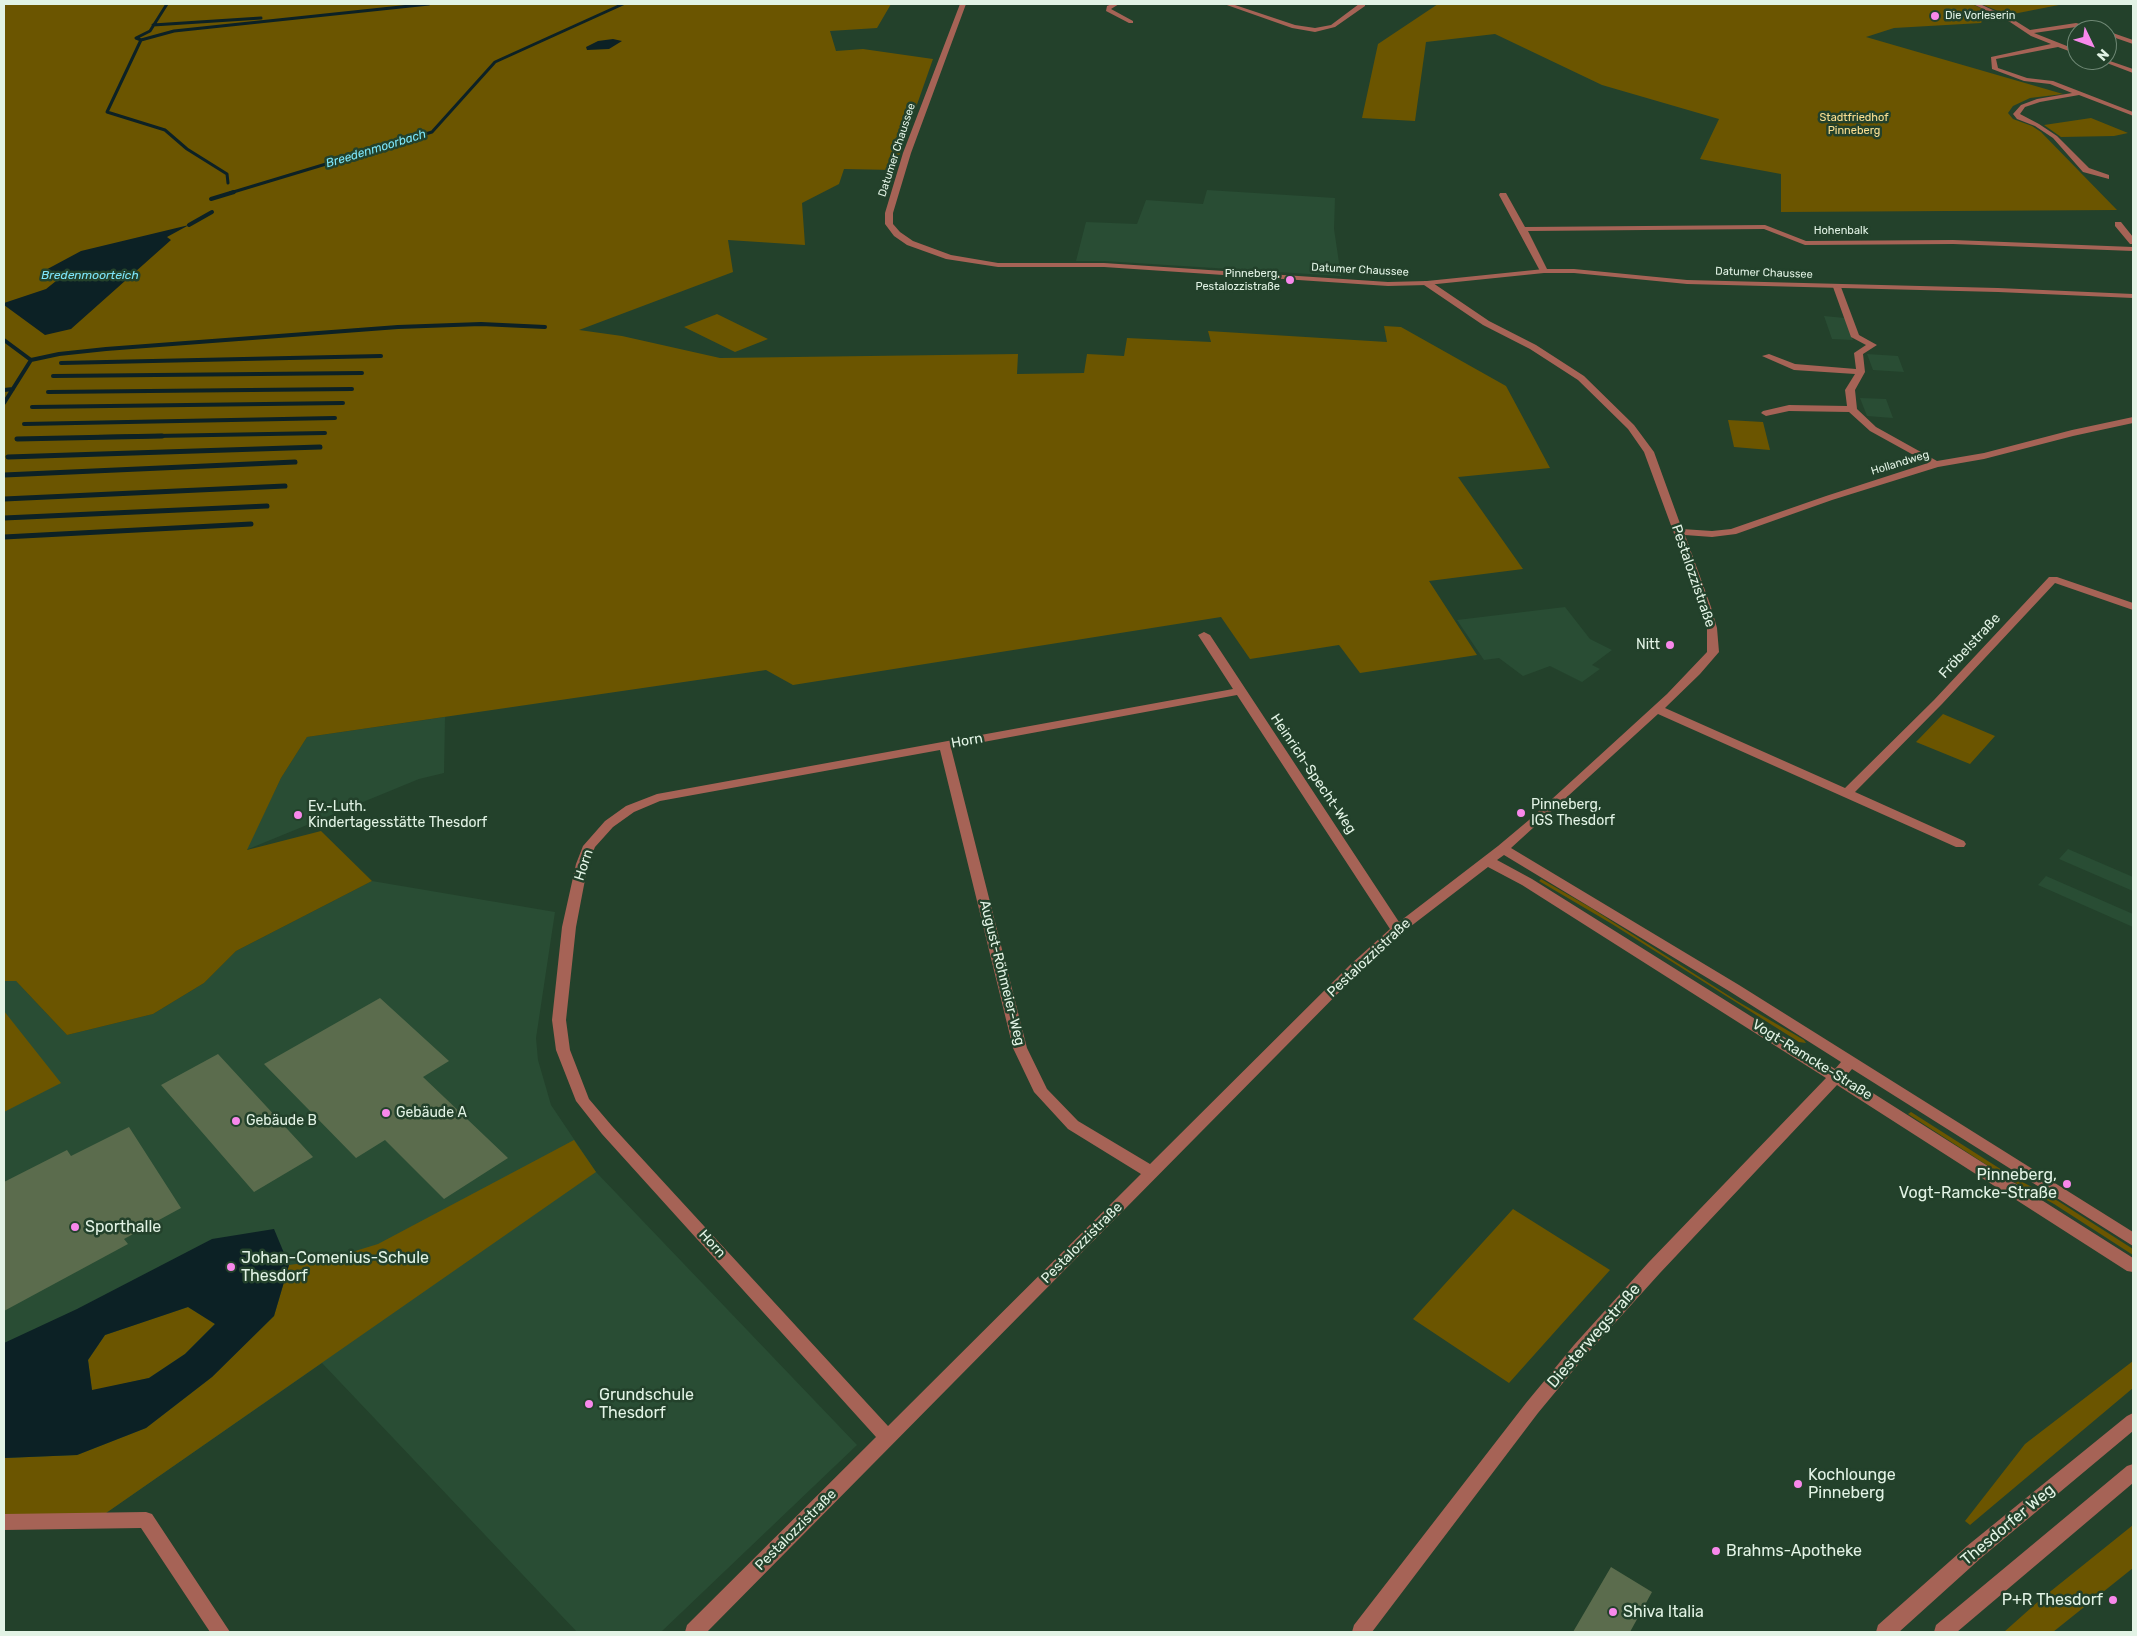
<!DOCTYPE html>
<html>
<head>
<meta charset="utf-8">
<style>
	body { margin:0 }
	#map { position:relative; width:2137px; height:1636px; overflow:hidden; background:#23412b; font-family:Rubik,sans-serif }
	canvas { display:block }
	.frame { position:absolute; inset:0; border:5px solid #e2f3e5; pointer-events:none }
	.north { position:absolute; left:2067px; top:20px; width:50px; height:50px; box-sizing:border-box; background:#23412b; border:1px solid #6f8875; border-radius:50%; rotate:132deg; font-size:14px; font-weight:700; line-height:20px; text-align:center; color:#e2f3e5 }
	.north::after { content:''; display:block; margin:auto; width:18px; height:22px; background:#f888eb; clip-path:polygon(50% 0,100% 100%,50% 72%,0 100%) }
</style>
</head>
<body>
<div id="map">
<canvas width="2137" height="1636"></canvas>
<div class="frame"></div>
<div class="north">N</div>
</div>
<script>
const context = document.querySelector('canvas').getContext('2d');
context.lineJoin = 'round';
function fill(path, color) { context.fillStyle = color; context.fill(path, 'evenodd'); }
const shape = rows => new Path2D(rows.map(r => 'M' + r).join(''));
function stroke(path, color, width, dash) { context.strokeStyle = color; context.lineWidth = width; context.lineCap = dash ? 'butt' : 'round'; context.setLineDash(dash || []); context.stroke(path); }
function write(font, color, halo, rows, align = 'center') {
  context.font = font + ' Rubik,sans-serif'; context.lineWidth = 5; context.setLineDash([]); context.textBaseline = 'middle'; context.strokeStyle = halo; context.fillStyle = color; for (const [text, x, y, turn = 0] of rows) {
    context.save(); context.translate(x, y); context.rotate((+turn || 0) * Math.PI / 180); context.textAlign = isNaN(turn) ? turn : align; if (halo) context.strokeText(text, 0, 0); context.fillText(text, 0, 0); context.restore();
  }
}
fill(shape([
	[1207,190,1335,198,1334,229,1341,276,1104,261,1076,261,1086,222,1137,224,1146,200,1203,204],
	[1824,316,1845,318,1853,340,1832,339],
	[1867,354,1898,356,1904,372,1873,370],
	[1860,398,1886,399,1893,418,1867,416],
	[1565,607,1590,639,1612,650,1592,665,1600,669,1582,682,1550,666,1523,676,1499,658,1484,660,1457,620],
	[445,717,444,773,419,779,246,850,281,778,307,737],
	[2068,849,2133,877,2133,891,2059,859],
	[2046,876,2133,914,2133,927,2038,885],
	[372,881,555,912,536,1038,538,1060,551,1105,596,1172,857,1445,661,1632,577,1632,322,1363,96,1520,4,1518,4,981,16,981,67,1035,153,1014,204,983,236,951]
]), '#294d34');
fill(shape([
	[4,4,891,4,877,28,830,31,836,51,863,49,933,59,894,170,844,169,839,184,802,203,805,245,728,240,733,272,579,330,622,336,720,358,1018,354,1017,374,1084,373,1087,354,1124,356,1127,338,1211,342,1208,331,1387,342,1384,326,1401,327,1506,386,1550,468,1458,477,1523,569,1429,581,1477,655,1360,673,1339,645,1250,659,1221,617,793,685,766,670,307,737,281,778,247,850,321,831,372,881,236,951,204,983,153,1014,67,1035,16,981,4,981],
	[1438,4,1972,4,1989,12,1981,23,1894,28,1866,37,2063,94,2030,98,2013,106,2008,113,2013,119,2032,126,2041,132,2117,210,1781,212,1781,174,1700,159,1719,119,1602,85,1495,34,1426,42,1415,121,1362,118,1378,44],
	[1981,4,2064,4,2008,15],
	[2091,118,2128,133,2114,136,2061,137,2044,125],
	[717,314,768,339,735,352,684,327],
	[1728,420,1763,422,1770,450,1734,447],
	[1943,714,1995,736,1970,764,1916,742],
	[1541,879,1591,908,1737,1001,1804,1040,1806,1043,1799,1042,1612,924,1539,881],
	[4,1011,61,1083,4,1112],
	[1911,1112,2013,1177,2058,1201,2133,1249,2133,1255,2054,1204,2010,1180,1908,1114],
	[574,1140,596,1172,96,1520,4,1522,4,1458,77,1455,146,1428,212,1377,274,1316,289,1265,326,1260,378,1244],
	[1513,1209,1610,1270,1509,1383,1413,1319],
	[188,1307,215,1324,185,1354,149,1378,92,1391,88,1360,105,1335],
	[2133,1361,2133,1388,1970,1525,1965,1521,2025,1444],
	[2133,1525,2133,1568,2053,1632,2004,1632,2041,1599]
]), '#6b5500');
fill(shape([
	[613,39,622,41,609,49,587,50,586,47,598,41],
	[189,225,167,237,171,240,71,329,45,335,4,305,4,303,46,289,61,277,40,273,81,251],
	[274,1229,289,1265,274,1316,212,1377,146,1428,77,1455,4,1458,4,1343,77,1309,212,1239],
	[188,1307,215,1324,185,1354,149,1378,92,1390,88,1360,105,1335]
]), '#0c2125');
stroke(shape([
	[167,4,150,31,136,38,141,40,107,112,165,130,187,149,227,174,228,183],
	[153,25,261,18],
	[141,40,174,31,429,4],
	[230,193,432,132,495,62,623,4]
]), '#0c2125', 3);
stroke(shape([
	[211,199,234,192],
	[189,225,212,212],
	[4,340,31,360,4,403],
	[31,360,59,354,106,349,398,327,481,324,545,327],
	[61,363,381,356],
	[53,376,362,373],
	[4,390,13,389],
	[48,392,352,389],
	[32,407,343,403],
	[24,424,335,418],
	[98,437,325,433]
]), '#0c2125', 4);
stroke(shape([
	[17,439,162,436],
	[8,457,320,447],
	[4,475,295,462],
	[4,499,285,486],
	[4,518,267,506],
	[4,537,251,524]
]), '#0c2125', 5);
fill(shape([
	[380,998,449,1061,423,1077,508,1158,444,1199,385,1140,356,1158,264,1064],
	[218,1054,313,1157,254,1192,161,1085],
	[129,1127,181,1208,124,1239,128,1244,4,1311,4,1182,67,1150,71,1156],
	[1611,1567,1652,1592,1630,1632,1573,1632]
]), '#5b6c4d');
fill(shape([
	[1112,4,1119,4,1111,9,1133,21,1133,23,1129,23,1106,11,1107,6,1112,4],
	[1224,4,1232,4,1295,25,1315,28,1331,25,1359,4,1365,4,1365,6,1335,27,1315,32,1292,28,1224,4],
	[1973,4,1980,4,2014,20,2030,30,2076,23,2100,29,2101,30,2090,30,2076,27,2034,33,2077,50,2077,54,2058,47,1996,59,1998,68,2027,78,2053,81,2133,112,2133,116,2131,115,2079,95,2040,102,2025,107,2020,114,2039,124,2057,136,2089,168,2109,175,2109,179,2083,172,2053,138,2035,126,2017,119,2013,114,2021,105,2037,99,2072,93,2050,84,2024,81,1992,69,1991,57,2051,44,2031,36,2010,22,1973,4],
	[2107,31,2133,40,2133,44,2107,35,2107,31],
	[2099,60,2107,60,2133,69,2133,73,2099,60],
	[1500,193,1506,193,1525,227,1765,225,1806,241,1953,240,2133,247,2133,251,1953,244,1805,245,1764,229,1528,231,1548,271,1544,273,1540,271,1499,195,1500,193],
	[2115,222,2121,222,2133,237,2133,244,2130,244,2115,226,2115,222],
	[1424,281,1430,281,1489,321,1536,345,1584,376,1634,425,1654,452,1682,529,1712,531,1731,529,1826,496,1928,463,1870,431,1849,412,1789,411,1766,416,1761,413,1763,411,1789,405,1847,406,1845,390,1855,374,1794,370,1762,356,1769,354,1795,364,1856,369,1854,353,1866,345,1851,337,1833,287,1837,285,1841,287,1859,335,1877,345,1863,354,1865,372,1855,390,1857,409,1876,427,1937,461,1984,453,2072,430,2133,417,2133,423,2073,436,1984,459,1938,467,1832,500,1736,534,1712,537,1685,535,1711,607,1717,628,1719,652,1700,674,1665,708,1845,788,1934,700,2049,577,2057,577,2133,603,2133,610,2055,583,1942,704,1855,792,1964,841,1966,844,1964,847,1956,847,1658,714,1511,848,1739,985,2133,1232,2133,1246,1852,1069,1846,1076,2133,1258,2133,1272,2127,1271,1837,1085,1660,1273,1586,1355,1538,1413,1372,1632,1352,1632,1354,1625,1526,1403,1574,1345,1648,1263,1826,1078,1522,885,1488,867,1402,933,1361,970,707,1632,685,1632,687,1625,876,1437,602,1134,576,1101,556,1050,552,1020,562,927,576,864,583,846,605,821,626,806,657,794,1233,689,1198,635,1204,632,1210,635,1399,922,1498,846,1529,820,1667,694,1707,652,1707,628,1701,607,1644,452,1628,429,1578,380,1530,349,1483,325,1424,285,1424,281],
	[1237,695,1390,929,1351,964,1150,1164,1078,1121,1047,1089,1027,1048,951,748,1237,695],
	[940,750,1013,1048,1034,1092,1068,1129,1141,1174,888,1426,612,1126,589,1099,570,1050,566,1020,576,927,588,864,595,847,613,827,634,812,660,801,940,750],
	[1504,855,1729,991,1841,1062,1835,1069,1532,879,1497,860,1504,855],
	[146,1512,152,1514,230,1632,210,1632,141,1528,4,1530,4,1514,146,1512]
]), '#a66356');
fill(shape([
	[960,4,966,4,911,153,893,213,893,224,900,232,913,241,951,255,998,263,1104,263,1388,282,1427,281,1544,269,1574,269,1687,280,1998,288,2133,294,2133,298,1998,292,1687,284,1574,273,1544,273,1427,285,1388,286,1104,267,998,267,946,259,907,245,894,236,885,224,885,213,903,153,960,4],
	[2133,1413,2133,1431,1981,1558,1899,1632,1876,1632,1878,1625,1967,1546,2127,1416,2133,1413],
	[2133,1464,2133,1483,1957,1632,1934,1632,1936,1625,2127,1466,2133,1464]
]), '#a66356');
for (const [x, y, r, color] of [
	[1935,16,5,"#f888eb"],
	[1290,280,5,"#f888eb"],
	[1670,645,5,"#f888eb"],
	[1521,813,5,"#f888eb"],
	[298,815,5,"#f888eb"],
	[386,1113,5,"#f888eb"],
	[236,1121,5,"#f888eb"],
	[2067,1184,5,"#f888eb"],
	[75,1227,5,"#f888eb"],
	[231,1267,5,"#f888eb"],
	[589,1404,5,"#f888eb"],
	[1798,1484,5,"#f888eb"],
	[1716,1551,5,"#f888eb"],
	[2113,1600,5,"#f888eb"],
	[1613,1612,5,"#f888eb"]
]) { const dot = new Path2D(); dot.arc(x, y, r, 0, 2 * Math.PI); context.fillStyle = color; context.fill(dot); stroke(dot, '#23412b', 2); }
write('11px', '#e2f3e5', '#23412b', [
	["Die Vorleserin",1945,16],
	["Pinneberg,",1280,274,"right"],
	["Pestalozzistraße",1280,287,"right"]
], 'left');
write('11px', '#fbe093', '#23412b', [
	["Stadtfriedhof",1854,118],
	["Pinneberg",1854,131]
]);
write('11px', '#e2f3e5', '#23412b', [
	["Datumer Chaussee",897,150,-72],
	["Hohenbalk",1841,231],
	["Datumer Chaussee",1360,270,3],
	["Datumer Chaussee",1764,273,2],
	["Hollandweg",1900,463,-17]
]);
write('italic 12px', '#7de6fa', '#23412b', [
	["Breedenmoorbach",376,149,-17],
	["Bredenmoorteich",90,276]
]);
write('14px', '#e2f3e5', '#23412b', [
	["Pestalozzistraße",1693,576,71],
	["Fröbelstraße",1970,646,-47],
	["Horn",967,741,-10],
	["Heinrich-Specht-Weg",1313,774,56],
	["Horn",584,865,-72],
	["Pestalozzistraße",1369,958,-43],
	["August-Röhmeier-Weg",1002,973,76],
	["Vogt-Ramcke-Straße",1812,1060,32],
	["Pestalozzistraße",1082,1243,-45],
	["Horn",712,1244,48],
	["Pestalozzistraße",796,1530,-45]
]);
write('14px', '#e2f3e5', '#23412b', [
	["Nitt",1660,645,"right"],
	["Pinneberg,",1531,805],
	["IGS Thesdorf",1531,821],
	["Ev.-Luth.",308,807],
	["Kindertagesstätte Thesdorf",308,823],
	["Gebäude A",396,1113],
	["Gebäude B",246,1121]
], 'left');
write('16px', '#e2f3e5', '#23412b', [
	["Pinneberg,",2057,1175,"right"],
	["Vogt-Ramcke-Straße",2057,1193,"right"],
	["Sporthalle",85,1227],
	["Johan-Comenius-Schule",241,1258],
	["Thesdorf",241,1276],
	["Grundschule",599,1395],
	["Thesdorf",599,1413],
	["Kochlounge",1808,1475],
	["Pinneberg",1808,1493],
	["Brahms-Apotheke",1726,1551],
	["P+R Thesdorf",2103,1600,"right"],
	["Shiva Italia",1623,1612]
], 'left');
write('16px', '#e2f3e5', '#23412b', [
	["Diesterwegstraße",1594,1336,-49],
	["Thesdorfer Weg",2008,1525,-40]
]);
</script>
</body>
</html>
